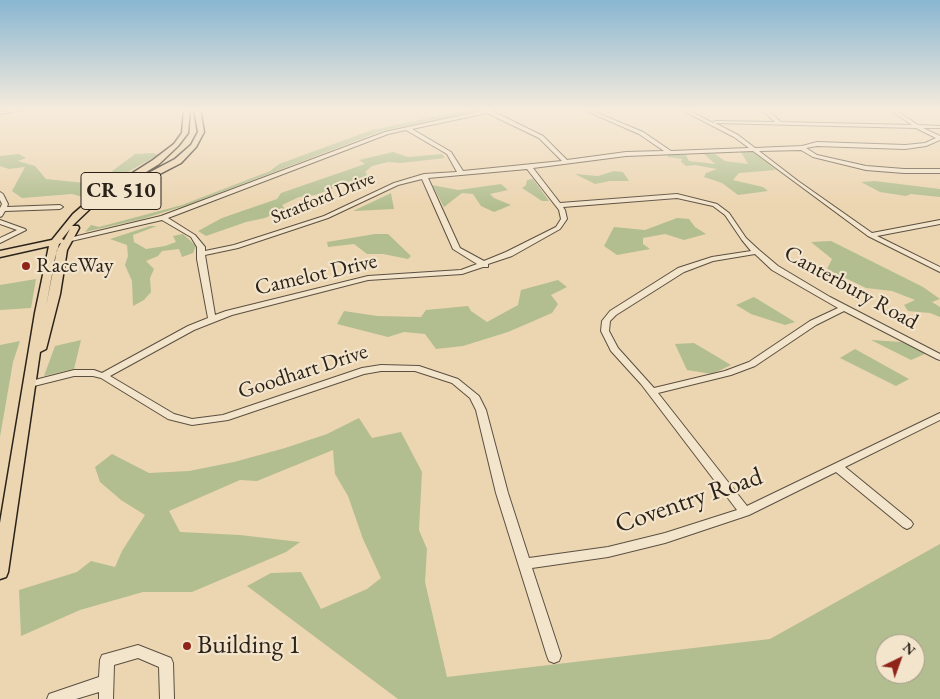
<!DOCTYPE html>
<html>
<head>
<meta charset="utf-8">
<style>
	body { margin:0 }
	#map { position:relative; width:940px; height:699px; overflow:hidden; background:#ecd5b1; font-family:"EB Garamond",serif }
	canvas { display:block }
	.north { position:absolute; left:875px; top:634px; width:50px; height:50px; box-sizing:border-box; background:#f3e4cc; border:1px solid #a39785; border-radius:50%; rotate:42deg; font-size:14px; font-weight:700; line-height:20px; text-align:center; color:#2b231a }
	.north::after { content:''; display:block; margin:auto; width:18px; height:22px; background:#8f2418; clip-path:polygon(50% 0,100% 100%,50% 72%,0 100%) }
</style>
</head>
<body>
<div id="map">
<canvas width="940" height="699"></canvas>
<div class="north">N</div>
</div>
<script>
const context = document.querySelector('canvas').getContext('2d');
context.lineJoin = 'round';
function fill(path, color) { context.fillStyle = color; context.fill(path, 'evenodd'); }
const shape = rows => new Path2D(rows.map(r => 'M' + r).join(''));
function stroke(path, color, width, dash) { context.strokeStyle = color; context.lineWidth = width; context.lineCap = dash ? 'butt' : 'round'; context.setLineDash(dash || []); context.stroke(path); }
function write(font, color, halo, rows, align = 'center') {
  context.font = font + ' "EB Garamond",serif'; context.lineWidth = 4.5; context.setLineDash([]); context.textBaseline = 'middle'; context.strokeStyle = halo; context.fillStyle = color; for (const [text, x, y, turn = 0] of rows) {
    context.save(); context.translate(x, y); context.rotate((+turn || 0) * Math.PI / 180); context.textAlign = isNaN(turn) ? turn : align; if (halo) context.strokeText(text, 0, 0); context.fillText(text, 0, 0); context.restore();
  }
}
fill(shape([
	[469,109,485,109,382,131,187,205,142,219,85,232,91,225,99,227,182,205,270,171,279,164,372,130],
	[752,151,776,170,739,173,733,180,763,187,768,191,738,195,722,183,704,177,706,173,717,169,695,165,686,166,681,162,682,159,668,157,667,155,686,155,689,161,715,164,703,153,715,154,725,161,748,164,741,152],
	[393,152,408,157,442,154,445,158,401,163,388,162,372,166,365,172,368,176,315,195,299,197,282,205,285,209,265,218,246,222,206,236,198,231,222,218,277,199,281,193,365,164,359,160],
	[154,153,158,155,83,197,72,194,22,198,12,191,25,167,9,169,0,166,0,156,19,154,26,158,18,161,35,166,46,179,95,184,135,154],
	[614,171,623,172,629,181,610,181,595,184,575,174,598,176],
	[533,179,549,201,542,201,522,188,526,185,527,180],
	[875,181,940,189,940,197,911,194,906,196,880,192,861,182],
	[501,184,508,190,490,194,494,198,511,205,494,212,481,206,473,194,462,193,444,207,432,185,458,190],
	[391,193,394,209,353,211],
	[677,218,689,219,695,227,706,234,684,240,665,234,643,238,643,244,650,249,617,255,604,246,614,227,645,230],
	[150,226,157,226,133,235,134,242,146,249,165,246,176,242,173,236,183,234,196,246,193,253,182,257,179,249,162,251,158,256,146,261,154,269,150,278,151,292,144,300,133,306,132,281,125,265,128,256,127,245,110,239],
	[375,234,388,234,411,256,408,259,383,254,367,254,354,244,328,247,327,242],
	[831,241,923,287,940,299,932,302,940,307,940,317,930,313,908,311,904,305,915,300,892,291,866,288,827,269,832,259,811,242],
	[36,279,31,308,0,310,0,285],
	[558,280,567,287,551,295,558,304,552,313,508,332,463,346,436,349,425,334,404,332,388,337,337,324,344,311,377,316,421,317,426,310,468,306,471,311,487,322,518,305,521,290],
	[754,297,795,322,785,325,751,314,736,305],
	[81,340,74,369,44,376,55,346],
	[871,340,901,342,927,353,911,360],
	[20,341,13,362,0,437,0,345],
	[694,343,731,365,712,374,687,370,675,344],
	[855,349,909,379,896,386,840,358],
	[359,418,372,438,401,432,422,472,419,530,427,549,425,582,447,677,770,639,940,544,940,699,398,699,247,586,271,573,301,572,321,609,367,589,381,578,363,539,348,496,335,474,333,450,257,481,240,480,169,511,180,532,240,535,300,542,286,552,192,592,143,592,80,610,21,636,19,590,77,572,91,561,115,567,122,551,145,515,121,500,100,482,95,467,112,454,149,473,189,471,234,462,285,448,327,434],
	[885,644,915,644,915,674,885,674]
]), '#b2be90');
const minor = shape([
	[17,109,28,109,0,114,0,112,17,109],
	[490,109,499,109,492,111,543,136,567,160,626,152,664,151,639,134,582,109,588,109,643,132,671,151,749,148,734,137,680,109,686,109,713,123,715,121,775,122,761,109,766,109,781,122,912,125,889,109,894,109,918,125,940,126,940,128,923,128,940,136,940,140,926,146,905,149,817,146,806,148,817,155,866,166,904,169,940,169,940,173,904,173,866,170,813,157,801,150,759,151,798,181,872,233,940,220,940,224,877,236,940,267,940,272,868,236,753,151,626,156,533,168,560,203,677,194,717,204,729,213,746,238,759,250,778,266,830,297,940,354,940,360,937,359,844,311,816,325,755,366,731,375,658,393,747,506,940,413,940,420,845,467,911,521,913,524,911,527,907,529,903,527,836,472,749,515,665,543,608,557,532,568,561,656,559,661,554,663,549,661,547,656,496,493,476,410,470,398,452,383,415,371,381,371,364,374,228,420,192,425,168,419,101,378,93,376,74,376,30,387,25,384,27,382,74,370,94,370,102,373,188,326,208,318,197,259,197,247,191,237,162,220,67,242,65,241,65,239,161,216,385,132,490,109],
	[487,113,539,138,562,161,463,171,451,152,412,129,487,113],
	[715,123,916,128,936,138,925,143,905,145,817,142,802,146,755,148,738,135,715,123],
	[406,130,447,154,457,172,424,174,394,183,324,216,234,245,205,251,205,247,195,235,168,218,388,134,406,130],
	[527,169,559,210,561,219,556,227,506,252,484,261,460,248,428,178,527,169],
	[422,179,453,249,477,264,461,270,368,276,226,311,215,315,205,255,238,248,328,218,398,185,422,179],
	[677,198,713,206,725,215,742,240,751,251,712,257,678,268,610,311,602,321,601,331,611,351,641,384,737,510,665,533,608,547,529,558,508,493,486,410,479,396,458,379,419,366,381,365,362,368,223,415,192,419,174,414,110,376,194,330,232,315,368,280,462,274,483,267,488,267,488,264,512,256,560,229,567,219,565,210,563,207,677,198],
	[755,254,772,270,838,308,810,321,749,362,725,371,654,388,618,348,609,331,610,321,616,315,684,272,713,261,755,254],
	[0,192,3,194,8,204,7,207,60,205,63,207,60,209,5,211,2,216,0,217,0,208,2,204,0,200,0,192],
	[0,220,25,229,26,230,0,243,0,238,17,230,0,224,0,220],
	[138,645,171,658,173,663,174,699,160,699,159,667,138,658,114,665,113,699,99,699,99,692,76,699,47,699,49,694,99,677,100,660,102,655,138,645]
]);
const major = shape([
	[184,109,190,109,188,133,178,146,159,164,122,187,175,159,191,145,198,132,194,109,200,109,204,132,196,147,181,163,127,191,121,191,121,188,93,206,72,226,78,226,79,228,67,250,60,294,46,349,40,352,8,572,6,577,0,579,0,523,35,313,49,246,0,257,0,251,52,240,73,214,87,202,153,160,174,144,182,133,184,109],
	[70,229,64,240,62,239,70,229],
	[61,243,57,250,46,307,55,258,59,244,61,243]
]);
stroke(minor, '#5b5040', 2);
stroke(major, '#2b231a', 3);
fill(minor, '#f3e4cc');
fill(major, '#ecd5b1');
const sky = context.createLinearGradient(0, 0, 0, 207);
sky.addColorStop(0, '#89b6d2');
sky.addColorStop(0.53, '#f6ecdc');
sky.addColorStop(1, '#f6ecdc00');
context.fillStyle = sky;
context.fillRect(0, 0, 940, 207);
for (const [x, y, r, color] of [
	[26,266,5,"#8f2418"],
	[187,646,5,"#8f2418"]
]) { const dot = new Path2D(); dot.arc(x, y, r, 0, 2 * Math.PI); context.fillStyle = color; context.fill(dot); stroke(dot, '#f3e4cc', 2); }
write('19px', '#2b231a', '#f3e4cc', [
	["Stratford Drive",323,198,-22]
]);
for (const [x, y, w] of [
	[121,191,80]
]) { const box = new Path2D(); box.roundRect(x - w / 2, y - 18.5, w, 37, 4); context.fillStyle = '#f3e4cc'; context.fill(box); stroke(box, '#2b231a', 1); }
write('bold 21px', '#2b231a', null, [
	["CR 510",121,191]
]);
write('22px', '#2b231a', '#f3e4cc', [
	["RaceWay",36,266]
], 'left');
write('22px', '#2b231a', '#f3e4cc', [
	["Camelot Drive",316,275,-13],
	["Canterbury Road",851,288,29],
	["Goodhart Drive",303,372,-18]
]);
write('26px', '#2b231a', '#f3e4cc', [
	["Coventry Road",689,501,-19]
]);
write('26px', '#2b231a', '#f3e4cc', [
	["Building 1",197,646]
], 'left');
</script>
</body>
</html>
